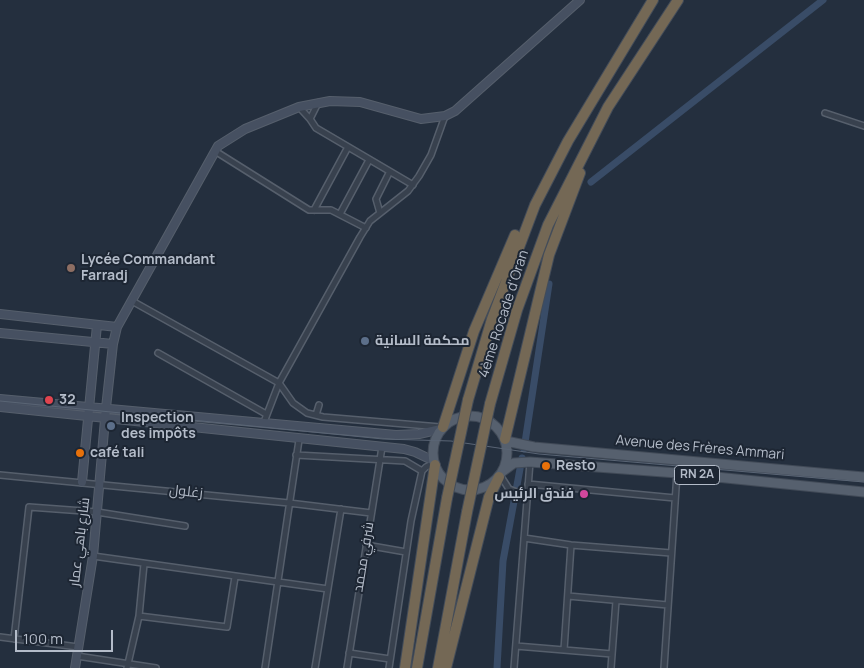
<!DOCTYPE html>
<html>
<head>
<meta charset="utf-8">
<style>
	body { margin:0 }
	#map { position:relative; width:864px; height:668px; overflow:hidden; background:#242f3e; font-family:Manrope,sans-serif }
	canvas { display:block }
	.scale { position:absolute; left:15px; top:630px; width:98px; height:22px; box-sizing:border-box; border:2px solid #b4bcc9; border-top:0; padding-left:6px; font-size:15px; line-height:18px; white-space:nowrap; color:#b4bcc9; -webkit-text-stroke:4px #1d2633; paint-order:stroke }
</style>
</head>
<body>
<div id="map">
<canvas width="864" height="668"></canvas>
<div class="scale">100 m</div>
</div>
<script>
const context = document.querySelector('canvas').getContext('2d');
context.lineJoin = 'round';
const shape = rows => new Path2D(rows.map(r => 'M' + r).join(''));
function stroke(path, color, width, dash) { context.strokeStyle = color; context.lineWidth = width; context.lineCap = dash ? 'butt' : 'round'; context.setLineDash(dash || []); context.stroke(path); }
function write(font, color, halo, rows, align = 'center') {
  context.font = font + ' Manrope,Cairo,sans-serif'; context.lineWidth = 4; context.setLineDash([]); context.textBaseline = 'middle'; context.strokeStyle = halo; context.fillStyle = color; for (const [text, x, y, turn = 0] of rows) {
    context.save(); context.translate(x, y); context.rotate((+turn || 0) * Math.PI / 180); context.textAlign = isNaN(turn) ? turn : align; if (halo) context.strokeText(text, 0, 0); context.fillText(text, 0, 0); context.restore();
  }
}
stroke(shape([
	[591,182,823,0],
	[524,449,549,284],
	[497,668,503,561,522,458]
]), '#394c67', 7);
const street = shape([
	[318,103,310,119,316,128,413,185],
	[299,107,310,119],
	[825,113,864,126],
	[215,151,309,210,331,210,366,228],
	[314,210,348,147],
	[380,213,376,199,389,173],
	[340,214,369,160],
	[132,301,279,383,293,403,307,413,323,417,440,427],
	[158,353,266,414],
	[316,415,319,405],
	[264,422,279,383,360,237,370,221,408,191,419,176,431,155,445,116],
	[296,455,405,461,422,471],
	[0,475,289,503,371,513],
	[500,475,509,489,527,496],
	[528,484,675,498],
	[524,538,571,545,671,553],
	[366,545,406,552],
	[93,556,328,589],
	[568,596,668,605],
	[139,616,227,627,235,577],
	[0,637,78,647],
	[14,639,29,507,97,512,185,526],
	[516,646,612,654],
	[564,650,571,545],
	[349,653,390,659],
	[77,656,156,668],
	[127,668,139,616,144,564],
	[265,668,299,440],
	[315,668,341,509],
	[347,668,382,447],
	[389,668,411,521,422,471,426,467,434,463],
	[514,668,530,462],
	[611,668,616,601],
	[664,668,677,473]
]);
const secondary = shape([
	[0,314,117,327],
	[0,333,113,344],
	[0,399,396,435,419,434,441,429],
	[0,407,404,449,415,452,434,461],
	[82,482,97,325],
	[75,668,93,556,106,408,113,344,117,327,218,146,245,129,299,107,330,101,360,102,421,119,445,116,455,111,580,0]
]);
const primary = shape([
	'433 453a37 37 0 1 1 74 0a37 37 0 1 1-74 0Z',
	[506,441,534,447,864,477],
	[503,471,514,463,530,462,677,473,864,492]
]);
const highway = shape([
	[468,400,492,319,535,205,568,141,653,0],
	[490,404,517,310,548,225,608,107,678,0],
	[443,427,474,331,515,235],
	[505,439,549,255,580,173],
	[405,668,435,465],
	[417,668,447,498],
	[438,668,467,512],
	[446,668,489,497,499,477]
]);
stroke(street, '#565f6c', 8);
stroke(secondary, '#565f6c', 10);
stroke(primary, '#414a57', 11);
stroke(highway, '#434c59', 12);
stroke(street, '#38414e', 5);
stroke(secondary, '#465061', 8);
stroke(primary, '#56606e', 9);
stroke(highway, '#746855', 10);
stroke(shape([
	[0,401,383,439,451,441,539,454,864,482]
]), '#5a6575', 1);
const highwayBridge = shape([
	[447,498,468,400],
	[467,512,490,404]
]);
stroke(highwayBridge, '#434c59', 12, []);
stroke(highwayBridge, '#746855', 10);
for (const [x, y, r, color] of [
	[71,268,5,"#8d6e63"],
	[365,341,5,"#5c6f8a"],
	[49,400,5,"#e0444e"],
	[111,426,5,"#5c6f8a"],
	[80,453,5,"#e8710a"],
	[546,466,5,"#e8710a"],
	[584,494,5,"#d1479c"]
]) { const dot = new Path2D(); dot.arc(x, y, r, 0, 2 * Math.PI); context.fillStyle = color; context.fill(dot); stroke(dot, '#1d2633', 2); }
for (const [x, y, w] of [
	[697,475,45]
]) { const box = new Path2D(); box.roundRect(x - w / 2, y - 9.5, w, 19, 4); context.fillStyle = '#1d2633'; context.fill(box); stroke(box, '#b4bcc9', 1); }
write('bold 12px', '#b4bcc9', null, [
	["RN 2A",697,475]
]);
write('bold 14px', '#b4bcc9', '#1d2633', [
	["Lycée Commandant",81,260],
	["Farradj",81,276],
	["محكمة السانية",375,341],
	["32",59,400],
	["Inspection",121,418],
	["des impôts",121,434],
	["café tali",90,453],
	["Resto",556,466],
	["فندق الرئيس",574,494,"right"]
], 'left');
write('14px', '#b4bcc9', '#1d2633', [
	["4ème Rocade d'Oran",504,314,-72],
	["Avenue des Frères Ammari",700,448,5],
	["زغلول",186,492,6],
	["شارع باهي عمار",80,542,-83],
	["شرفي محمد",364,557,-81]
]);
</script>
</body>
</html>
